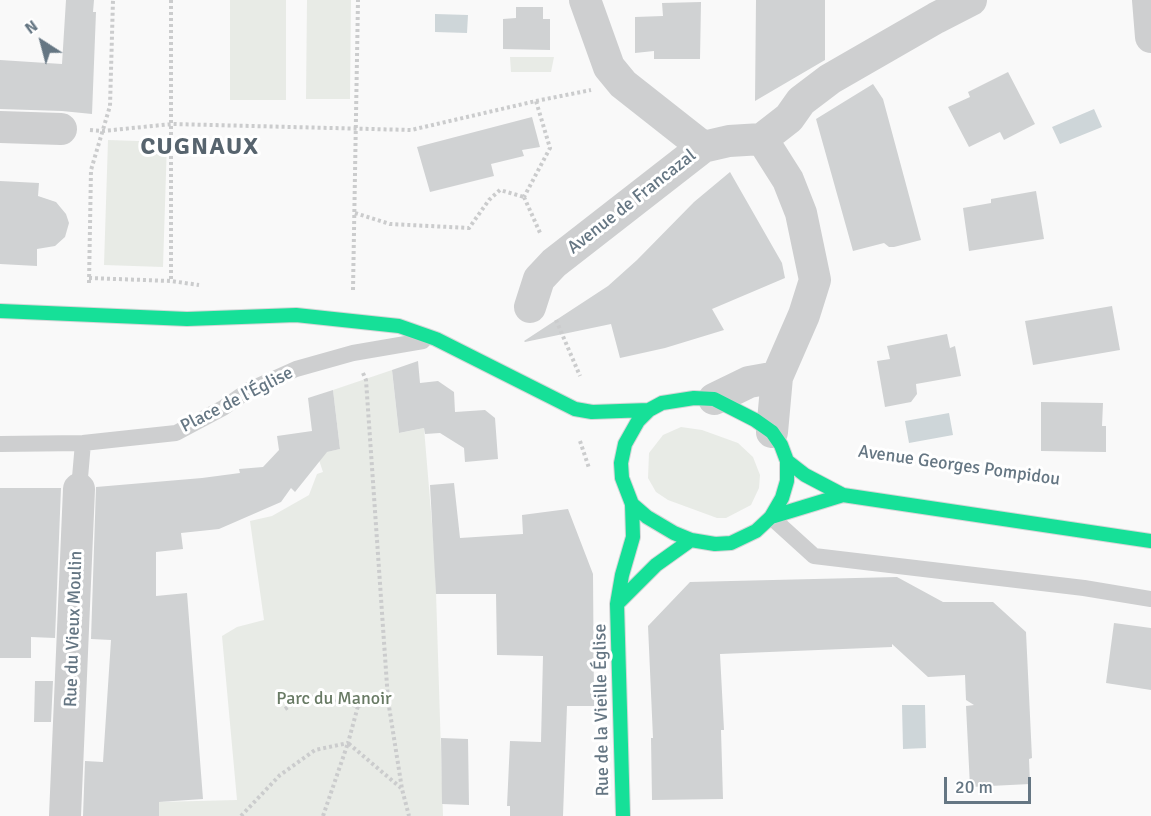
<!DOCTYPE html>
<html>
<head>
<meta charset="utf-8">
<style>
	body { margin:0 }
	#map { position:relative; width:1151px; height:816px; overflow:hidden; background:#f9f9f9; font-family:Signika,sans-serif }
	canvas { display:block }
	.north { position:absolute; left:12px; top:12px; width:60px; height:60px; -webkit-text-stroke:4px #fff; paint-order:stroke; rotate:324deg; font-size:16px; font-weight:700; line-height:24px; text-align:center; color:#657683 }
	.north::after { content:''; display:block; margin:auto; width:21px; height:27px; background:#657683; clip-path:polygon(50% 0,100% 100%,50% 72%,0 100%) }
	.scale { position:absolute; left:944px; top:777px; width:87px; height:27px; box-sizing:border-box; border:3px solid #657683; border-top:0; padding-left:8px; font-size:18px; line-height:21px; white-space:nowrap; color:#657683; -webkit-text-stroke:4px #fff; paint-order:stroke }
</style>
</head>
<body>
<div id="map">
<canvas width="1151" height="816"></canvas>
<div class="north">N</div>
<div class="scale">20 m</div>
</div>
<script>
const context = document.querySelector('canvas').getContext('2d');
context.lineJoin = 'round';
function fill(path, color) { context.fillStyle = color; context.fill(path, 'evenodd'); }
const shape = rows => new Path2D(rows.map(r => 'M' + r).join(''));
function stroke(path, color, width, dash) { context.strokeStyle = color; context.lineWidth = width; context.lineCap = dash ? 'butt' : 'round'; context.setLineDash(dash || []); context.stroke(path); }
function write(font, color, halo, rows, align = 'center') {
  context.font = font + ' Signika,sans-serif'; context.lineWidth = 6; context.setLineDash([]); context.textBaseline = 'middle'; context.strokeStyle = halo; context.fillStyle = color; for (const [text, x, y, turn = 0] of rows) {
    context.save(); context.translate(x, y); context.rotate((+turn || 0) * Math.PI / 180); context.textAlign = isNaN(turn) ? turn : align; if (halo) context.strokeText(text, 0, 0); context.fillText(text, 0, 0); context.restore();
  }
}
fill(shape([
	[230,0,286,0,286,100,230,100],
	[307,0,351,0,350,99,306,99],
	[510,57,554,57,551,72,511,72],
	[108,140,167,142,163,267,104,265],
	[392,370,399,433,424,428,435,560,443,816,159,816,158,802,237,800,222,636,237,627,264,620,250,521,272,516,309,495,317,474,323,472,317,454,340,449,333,390],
	[681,427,702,430,738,443,753,457,760,475,759,488,751,505,726,518,717,518,668,500,656,492,648,478,649,453,663,435]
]), '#e8ebe6');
fill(shape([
	[435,14,468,15,467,33,435,32],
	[1094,109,1102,127,1060,144,1052,127],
	[949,413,953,435,909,443,905,421],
	[902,705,925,705,926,748,903,749]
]), '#ced6d9');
fill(shape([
	[66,0,94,0,93,12,96,12,92,114,62,111,0,109,0,60,62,64],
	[756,0,825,0,825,60,755,101],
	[701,2,700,59,654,59,654,51,635,53,635,17,663,16,662,3],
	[516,7,543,7,543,19,550,19,550,50,503,49,503,19,516,18],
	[1008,72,1035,124,1004,140,1000,132,969,147,948,107,970,97,968,92],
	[873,84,883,99,921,240,894,247,889,247,884,243,853,251,816,119],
	[532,117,540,147,522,150,524,156,491,164,494,176,430,192,417,147],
	[730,172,782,263,785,278,712,309,724,330,665,348,620,358,611,324,525,342,524,341,608,286,637,260,694,202],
	[0,181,39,183,38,196,56,202,66,214,69,223,65,237,55,246,37,249,37,266,0,264],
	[1036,191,1044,239,969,251,963,208,991,203,991,199],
	[1112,306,1120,350,1033,365,1025,321],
	[947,334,950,348,955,346,961,376,916,384,917,394,911,402,885,407,877,361,890,359,887,346],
	[418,361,420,383,438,381,454,392,455,412,485,410,495,418,498,459,465,462,464,448,440,433,425,434,424,428,399,433,392,370],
	[333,390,340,449,327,452,295,492,291,488,281,502,219,529,181,533,183,549,156,552,156,596,187,593,203,799,159,802,159,816,83,816,85,761,103,762,111,640,91,639,96,487,202,478,240,473,239,469,263,467,279,450,277,436,312,431,308,398],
	[1041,402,1103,403,1102,426,1106,426,1106,452,1041,451],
	[454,483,460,538,523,534,522,515,568,509,593,574,594,706,567,706,563,816,510,816,510,806,507,806,510,741,541,742,543,656,497,655,496,594,436,594,430,485],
	[0,488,61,488,55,638,31,637,31,658,0,658],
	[897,577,943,602,993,602,1026,632,1032,758,1029,759,1030,784,970,787,966,706,974,705,966,700,965,675,928,677,892,644,892,647,720,654,724,730,721,730,723,799,652,800,651,738,653,738,648,626,690,582],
	[1114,623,1151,628,1151,690,1106,683],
	[35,681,53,681,51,722,34,722],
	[441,738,468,739,469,805,442,804]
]), '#d0d2d3');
const fast = shape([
	[0,311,187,319,296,315,399,326,436,339,575,409,592,412,649,410],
	[694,398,714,399,755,420,772,432,781,445,787,461,787,481,782,498,771,517,756,531,731,543,715,544,691,540,674,533,647,517,632,504,622,478,621,463,625,444,638,421,649,410,662,403,694,398],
	[787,461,805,475,843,495,1151,541],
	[771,517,843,495],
	[617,604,656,565,691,540],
	[623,816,617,604,622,575,633,537,632,504]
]);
stroke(fast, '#d5d6d7', 16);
stroke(shape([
	[171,0,171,281],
	[536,101,591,90],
	[90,130,103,131,172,124,411,130,536,101,550,148,524,197],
	[524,197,541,235],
	[355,213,390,224,469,228,489,200,500,190,524,197],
	[89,278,171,281,199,285],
	[89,283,91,170,110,106,113,0],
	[353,290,358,0],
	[556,320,580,376],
	[363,373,366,380,388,700,402,789,409,816],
	[580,441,589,468],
	[285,709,305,696,358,706,388,700],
	[241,816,280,775,315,750,348,743,358,706],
	[323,816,348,743,401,788]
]), '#cbcccd', 4, [3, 3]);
stroke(shape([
	[0,444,83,443,176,433,223,408,249,390,296,369,353,353,423,341],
	[79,489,83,443],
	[771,517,814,556,1084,588,1151,599]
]), '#cecfd0', 16);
stroke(shape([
	[585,0,609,67,623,84,703,147],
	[1148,0,1151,37],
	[0,127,61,129],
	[762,139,788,180,801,213,815,280,804,315,777,377,772,432],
	[530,307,539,279,554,263,703,147,729,141,762,139,789,118,801,101,830,79,936,18,971,0],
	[714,399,749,382,777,377],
	[65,816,79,489]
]), '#cecfd0', 32);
stroke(fast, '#16e098', 14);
write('18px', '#657683', '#fff', [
	["Avenue de Francazal",632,202,-38],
	["Place de l'Église",237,400,-27],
	["Avenue Georges Pompidou",959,466,8],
	["Rue du Vieux Moulin",74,629,-88],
	["Rue de la Vieille Église",602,710,-91]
]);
write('18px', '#687a64', '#fff', [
	["Parc du Manoir",334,699]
]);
context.letterSpacing = '1.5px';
write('bold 24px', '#57646e', '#fff', [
	["CUGNAUX",200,148]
]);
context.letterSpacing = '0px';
</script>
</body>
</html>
